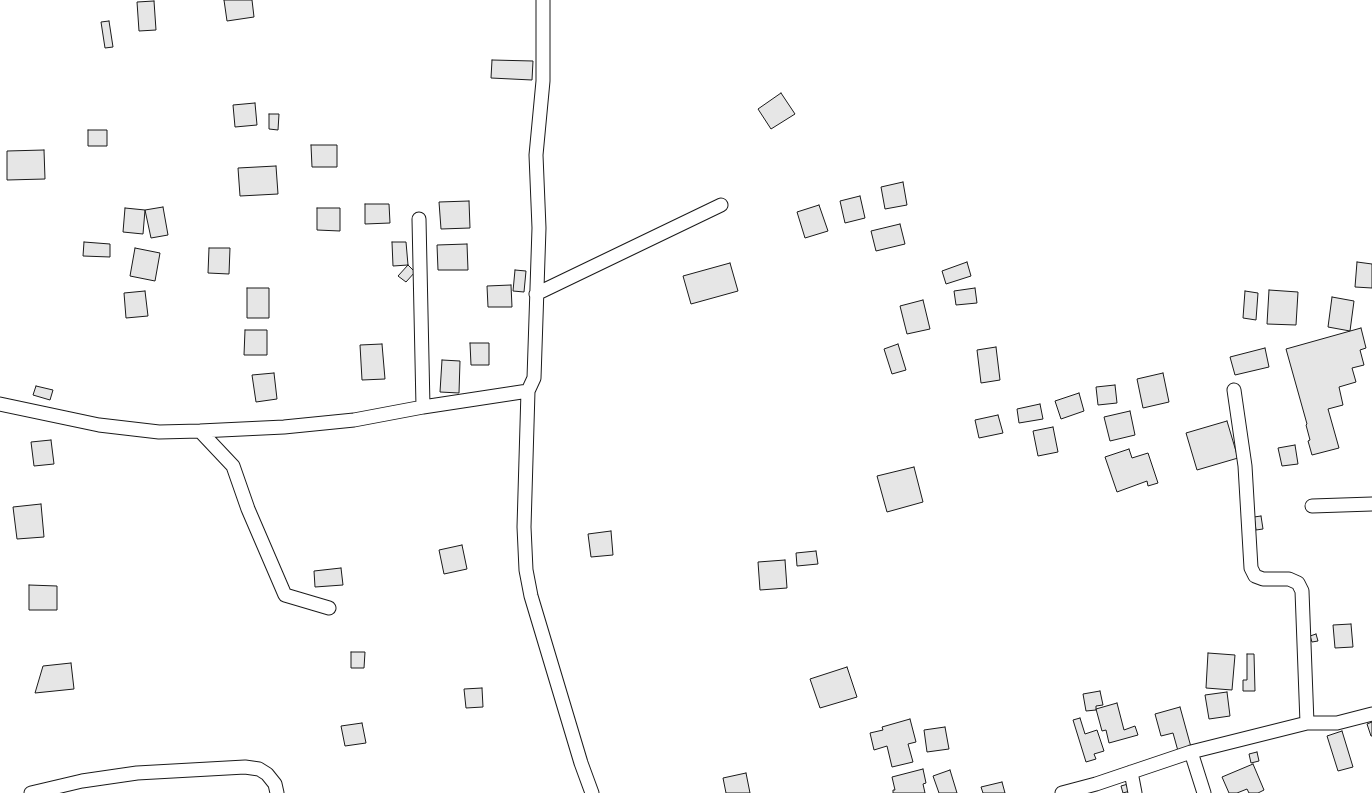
<!DOCTYPE html>
<html>
<head>
<meta charset="utf-8">
<style>
	body { margin:0 }
	canvas { display:block; background:#fff }
</style>
</head>
<body>
<canvas width="1372" height="793"></canvas>
<script>
const context = document.querySelector('canvas').getContext('2d');
context.lineJoin = 'round';
function fill(path, color) { context.fillStyle = color; context.fill(path, 'evenodd'); }
const shape = rows => new Path2D(rows.map(r => 'M' + r).join(''));
function stroke(path, color, width, dash) { context.strokeStyle = color; context.lineWidth = width; context.lineCap = dash ? 'butt' : 'round'; context.setLineDash(dash || []); context.stroke(path); }
const building = shape([
	[224,0,252,0,254,17,227,21,224,0],
	[154,1,156,30,139,31,137,2,154,1],
	[109,21,113,47,105,48,101,22,109,21],
	[492,60,533,61,532,80,491,78,492,60],
	[781,93,795,114,771,129,758,109,781,93],
	[255,103,257,125,235,127,233,105,255,103],
	[269,114,279,114,278,130,269,129,269,114],
	[88,130,107,130,107,146,88,146,88,130],
	[311,145,337,145,337,167,312,167,311,145],
	[44,150,45,179,7,180,7,151,44,150],
	[276,166,278,194,240,196,238,168,276,166],
	[903,182,907,205,885,209,881,187,903,182],
	[860,196,865,218,845,223,840,201,860,196],
	[469,201,470,228,441,229,439,202,469,201],
	[365,204,389,204,390,223,365,224,365,204],
	[819,205,828,231,805,238,797,212,819,205],
	[163,207,168,235,151,238,145,210,163,207],
	[125,208,145,210,143,234,123,232,125,208],
	[317,208,340,208,340,231,317,230,317,208],
	[900,224,905,244,876,251,871,231,900,224],
	[84,242,110,244,110,257,83,256,84,242],
	[392,242,406,242,408,265,393,266,392,242],
	[467,244,468,270,438,270,437,245,467,244],
	[135,248,160,253,155,281,130,276,135,248],
	[209,248,230,248,229,274,208,273,209,248],
	[967,262,971,276,946,284,942,271,967,262],
	[1357,262,1372,264,1372,288,1355,287,1357,262],
	[730,263,738,291,691,304,683,276,730,263],
	[408,265,415,272,406,282,398,276,408,265],
	[515,270,526,271,524,292,513,291,515,270],
	[511,285,512,307,488,307,487,286,511,285],
	[247,288,269,288,269,318,247,318,247,288],
	[975,288,977,303,956,305,954,291,975,288],
	[1269,290,1298,292,1296,325,1267,324,1269,290],
	[145,291,148,316,126,318,124,293,145,291],
	[1245,291,1258,293,1256,320,1243,318,1245,291],
	[1332,297,1354,301,1350,331,1328,327,1332,297],
	[923,300,930,329,907,334,900,306,923,300],
	[1361,328,1366,348,1360,350,1364,365,1352,368,1356,382,1339,387,1343,405,1328,409,1339,448,1312,455,1308,441,1310,440,1306,425,1307,424,1286,349,1361,328],
	[245,330,267,330,267,355,244,355,245,330],
	[470,343,489,343,489,365,471,365,470,343],
	[382,344,385,379,362,380,360,345,382,344],
	[898,344,906,370,892,374,884,349,898,344],
	[996,347,1000,380,981,383,977,350,996,347],
	[1265,348,1269,367,1235,375,1230,357,1265,348],
	[442,360,460,361,459,393,440,392,442,360],
	[274,373,277,399,256,402,252,375,274,373],
	[1163,373,1169,402,1143,408,1137,379,1163,373],
	[1115,385,1117,403,1098,405,1096,387,1115,385],
	[36,386,53,390,50,400,33,395,36,386],
	[1079,393,1084,411,1061,419,1055,401,1079,393],
	[1040,404,1043,419,1019,423,1017,409,1040,404],
	[1130,411,1135,435,1110,441,1104,417,1130,411],
	[998,415,1003,433,979,438,975,420,998,415],
	[1227,421,1238,458,1197,470,1186,433,1227,421],
	[1053,427,1058,452,1038,456,1033,431,1053,427],
	[51,440,54,464,34,466,31,442,51,440],
	[1295,445,1298,464,1282,466,1278,448,1295,445],
	[1129,449,1132,458,1148,453,1158,483,1148,486,1147,481,1117,492,1105,457,1129,449],
	[914,467,923,502,887,512,877,476,914,467],
	[41,504,44,537,17,539,13,507,41,504],
	[1261,516,1263,529,1256,530,1254,517,1261,516],
	[611,531,613,555,591,557,588,534,611,531],
	[462,545,467,569,444,574,439,550,462,545],
	[816,551,818,564,797,566,796,553,816,551],
	[785,560,787,588,760,590,758,562,785,560],
	[341,568,343,585,315,587,314,571,341,568],
	[29,585,57,586,57,610,29,610,29,585],
	[1351,624,1353,647,1335,648,1333,625,1351,624],
	[1316,634,1318,641,1312,642,1310,636,1316,634],
	[351,652,365,652,364,668,351,668,351,652],
	[1208,653,1235,655,1232,690,1206,688,1208,653],
	[1247,654,1254,654,1255,691,1243,691,1243,680,1247,680,1247,654],
	[71,663,74,689,35,693,43,666,71,663],
	[847,667,857,697,820,708,810,679,847,667],
	[482,688,483,707,466,708,464,689,482,688],
	[1100,691,1103,705,1096,706,1096,710,1086,711,1083,694,1100,691],
	[1227,692,1230,716,1209,719,1205,695,1227,692],
	[1117,703,1124,730,1135,726,1138,735,1109,743,1106,730,1102,731,1096,709,1117,703],
	[1180,707,1191,747,1178,751,1173,733,1161,736,1155,714,1180,707],
	[1080,718,1085,734,1097,730,1104,751,1094,754,1096,759,1086,762,1073,720,1080,718],
	[910,719,916,742,908,744,913,762,892,767,887,746,874,750,870,733,883,730,882,727,910,719],
	[1372,722,1372,736,1371,736,1367,724,1372,722],
	[362,723,366,743,345,746,341,726,362,723],
	[945,727,949,749,927,752,924,730,945,727],
	[1342,731,1353,767,1338,771,1327,736,1342,731],
	[1257,752,1259,761,1251,763,1249,754,1257,752],
	[1253,764,1264,790,1258,793,1249,793,1247,789,1237,793,1229,793,1222,777,1253,764],
	[923,769,926,783,923,784,925,793,893,793,893,790,895,790,892,777,923,769],
	[950,770,957,793,939,793,933,776,950,770],
	[746,773,750,793,726,793,723,778,746,773],
	[1002,782,1005,793,983,793,981,787,1002,782],
	[1128,784,1130,791,1123,793,1121,786,1128,784]
]);
fill(building, '#e6e6e6');
stroke(building, '#1a1a1a', 1);
const minor = shape([
	[543,0,543,81,536,155,539,228,534,378,528,391,524,527,526,570,531,596,581,763,592,793],
	[419,219,423,407],
	[536,294,721,205],
	[1234,390,1245,466,1251,568,1255,576,1263,579,1289,579,1298,583,1302,591,1307,723],
	[0,404,99,425,159,432,200,431,284,427,354,420,423,407,528,391],
	[200,431,233,466,248,509,285,595,329,608],
	[1312,506,1372,504],
	[1191,752,1204,793],
	[1131,772,1135,793],
	[31,793,82,781,137,773,245,767,259,769,267,774,275,784,277,793],
	[1062,793,1096,784,1191,752,1307,723,1337,723,1372,714]
]);
stroke(minor, '#1a1a1a', 15);
stroke(minor, '#fff', 13);
</script>
</body>
</html>
